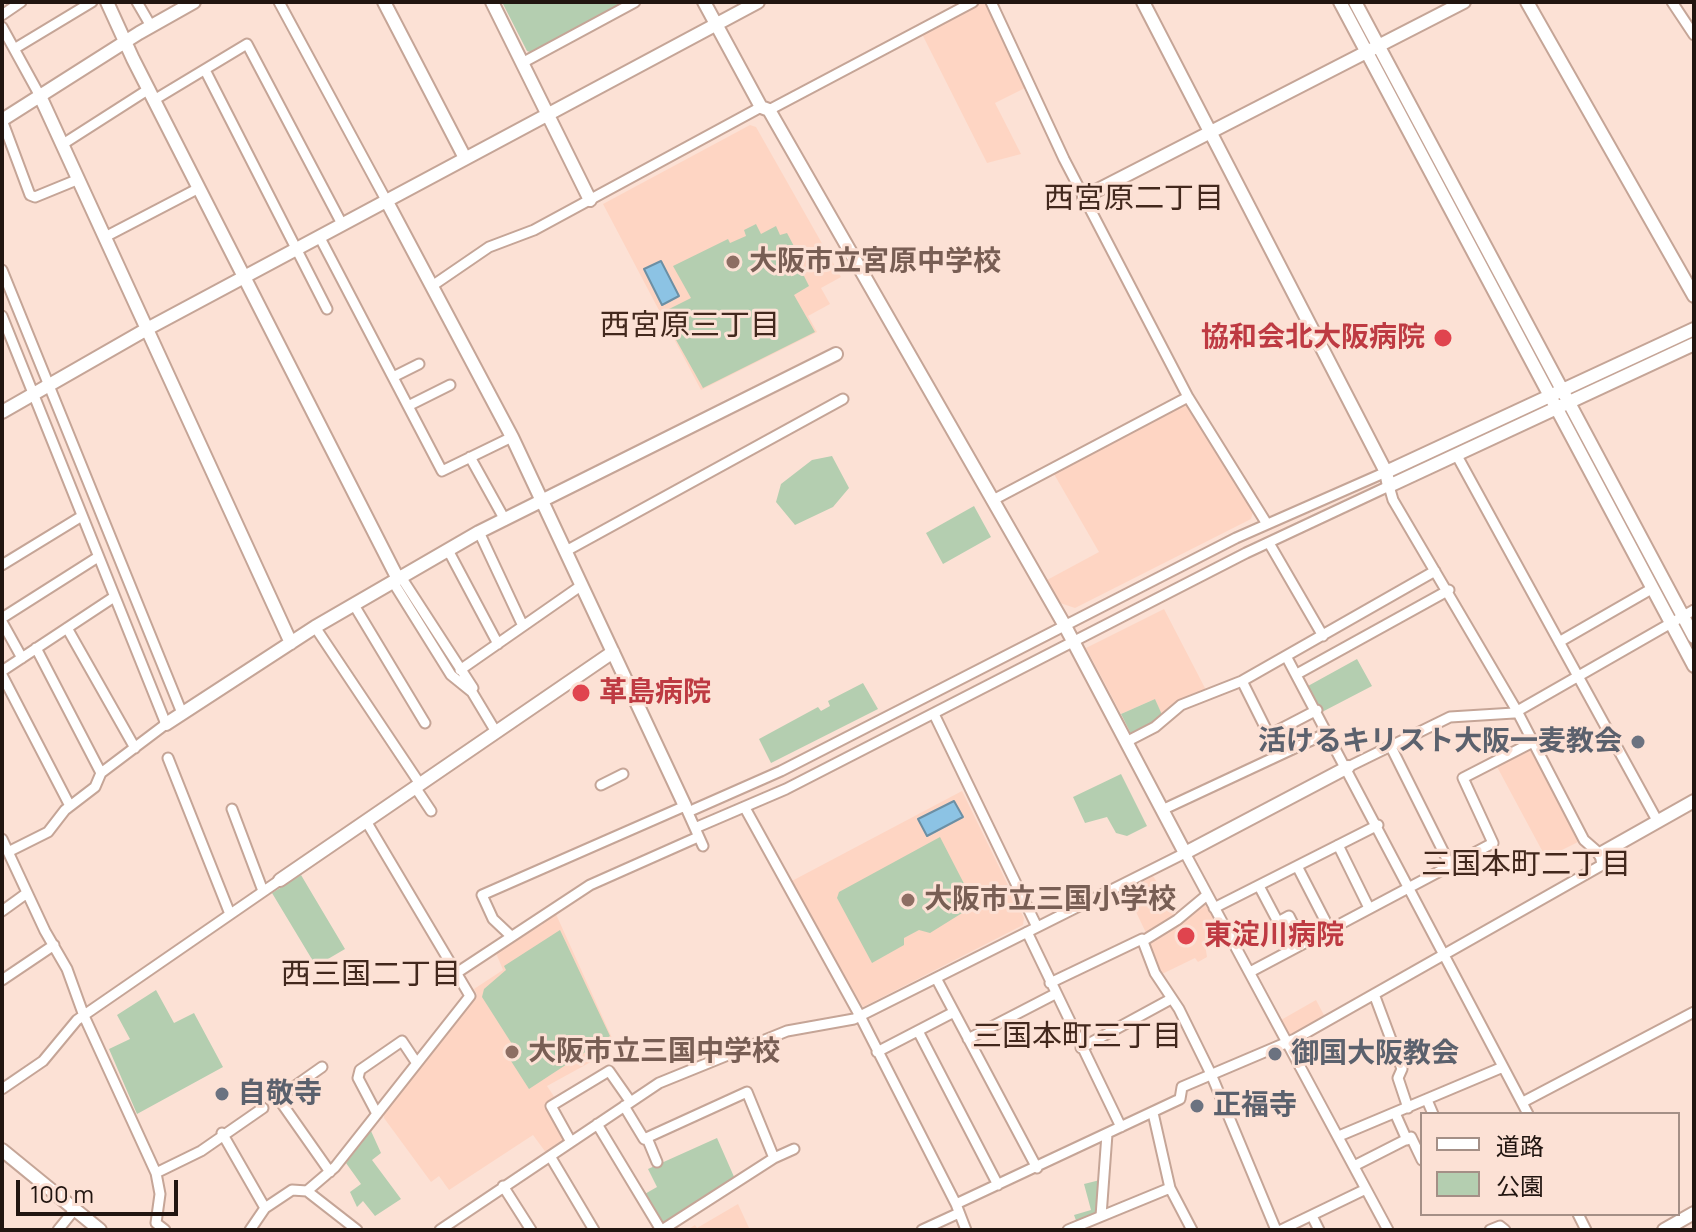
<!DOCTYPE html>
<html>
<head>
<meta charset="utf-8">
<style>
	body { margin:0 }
	#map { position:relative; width:1696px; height:1232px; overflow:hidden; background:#fce1d5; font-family:Manrope,"Noto Sans JP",sans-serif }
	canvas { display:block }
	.frame { position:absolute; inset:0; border:4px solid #211510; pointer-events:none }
	.legend { position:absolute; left:1420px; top:1112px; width:260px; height:104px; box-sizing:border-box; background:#fce1d5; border:2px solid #a48f86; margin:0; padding:10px 14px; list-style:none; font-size:24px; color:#211510 }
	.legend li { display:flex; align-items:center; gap:16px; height:40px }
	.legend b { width:40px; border:2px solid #a48f86 }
	.scale { position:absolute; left:16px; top:1180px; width:162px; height:36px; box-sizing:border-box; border:4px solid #211510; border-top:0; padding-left:10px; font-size:24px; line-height:28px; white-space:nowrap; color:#211510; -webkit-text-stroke:6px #fce1d5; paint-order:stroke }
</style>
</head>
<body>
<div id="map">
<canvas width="1696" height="1232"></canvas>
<div class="frame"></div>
<ul class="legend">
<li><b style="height:10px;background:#fff"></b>道路</li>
<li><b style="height:22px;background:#b4ceb0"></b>公園</li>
</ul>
<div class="scale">100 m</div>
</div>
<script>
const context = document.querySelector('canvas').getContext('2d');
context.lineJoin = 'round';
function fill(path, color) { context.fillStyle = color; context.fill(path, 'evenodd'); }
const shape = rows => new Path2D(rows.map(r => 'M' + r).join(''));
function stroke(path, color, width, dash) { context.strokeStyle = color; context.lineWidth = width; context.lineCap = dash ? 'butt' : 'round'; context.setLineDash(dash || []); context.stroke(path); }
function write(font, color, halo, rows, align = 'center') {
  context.font = font + ' Manrope,"Noto Sans JP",sans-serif'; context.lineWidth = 6; context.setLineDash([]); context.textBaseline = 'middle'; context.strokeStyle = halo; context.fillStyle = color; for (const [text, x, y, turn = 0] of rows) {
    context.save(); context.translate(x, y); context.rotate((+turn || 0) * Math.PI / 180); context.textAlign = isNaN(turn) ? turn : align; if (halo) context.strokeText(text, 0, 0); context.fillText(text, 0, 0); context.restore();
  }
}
fill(shape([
	[982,3,986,4,1025,88,995,103,1021,154,987,163,922,34],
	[750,125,756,127,841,277,821,288,830,304,808,316,817,332,701,390,603,204],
	[1181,403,1187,405,1233,476,1253,512,1251,519,1075,608,1060,603,1047,580,1099,552,1054,474],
	[1164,609,1207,692,1162,716,1155,699,1121,714,1086,648],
	[1529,746,1578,842,1546,858,1495,763],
	[962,791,1024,918,1023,925,863,1007,790,882],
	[1153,876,1179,916,1148,937,1126,891],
	[1204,898,1224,932,1205,944,1207,957,1198,962,1195,958,1160,975,1149,948,1151,940],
	[555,912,612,1038,593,1050,598,1058,547,1086,557,1101,550,1105,569,1140,547,1154,533,1135,449,1190,439,1176,431,1182,384,1118,384,1113,477,995,474,989,503,970,496,953,543,924,541,920],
	[1316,1000,1325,1017,1293,1036,1289,1035,1281,1020],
	[738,1204,750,1230,687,1230,695,1225,697,1228]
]), '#fed5c3');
fill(shape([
	[502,2,628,2,532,53,527,51],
	[1391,77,1544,366,1541,367,1388,78],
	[756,224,761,234,776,226,780,235,787,233,797,252,793,254,809,286,794,295,815,332,703,388,661,313,691,298,673,266,728,239,730,243,746,236,744,230],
	[832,456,849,488,833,507,795,525,776,502,781,484,812,460],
	[974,506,991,537,943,564,926,533],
	[1357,659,1372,686,1322,712,1308,686],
	[863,683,878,709,771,763,759,739,818,707,821,711,830,706,828,701],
	[1155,699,1163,717,1132,736,1121,714],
	[1121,774,1147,826,1127,836,1116,833,1107,817,1085,823,1073,797],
	[940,837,975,905,930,933,919,930,904,938,904,945,872,963,837,898,839,892],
	[301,875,345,949,316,966,272,893],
	[560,930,610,1036,529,1089,511,1061,519,1055,482,997,484,989,506,970,504,966],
	[156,990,174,1023,194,1013,223,1067,137,1114,109,1049,130,1039,117,1015],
	[371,1131,381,1153,372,1160,401,1199,375,1216,363,1201,357,1207,350,1192,361,1184,346,1163],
	[717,1138,735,1179,661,1226,643,1195,657,1187,648,1169],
	[1100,1180,1098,1213,1077,1223,1074,1215,1091,1210,1084,1184]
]), '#b4ceb0');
const water = shape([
	[661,261,679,296,662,305,644,269,661,261],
	[954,801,963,817,927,836,918,819,954,801]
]);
fill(water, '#8cc3e4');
stroke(water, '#6c8fa4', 2);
const street = shape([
	[137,2,151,26],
	[279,2,386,200],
	[991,2,1064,159,1188,397,993,500],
	[1672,2,1694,35],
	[2,15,21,2],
	[2,27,40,96],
	[14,49,92,2],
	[522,63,635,2],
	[205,70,327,309],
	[154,100,247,44,342,224],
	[769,110,973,2],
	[2,120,30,195,35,197,79,179],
	[63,144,149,89],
	[319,236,442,471,512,437],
	[105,237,199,188],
	[2,270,182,713],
	[432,286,489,247,534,230,761,107],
	[2,316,166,724,101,773,95,787,65,810,48,832,8,852],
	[393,377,419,364],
	[1188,397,1267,524],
	[408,406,450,385],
	[1456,454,1658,822],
	[470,457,505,520],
	[479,532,523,626],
	[1269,543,1323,636],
	[448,550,498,644],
	[566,551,843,399],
	[2,565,82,516],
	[401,577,473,688],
	[393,582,451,675,472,692,496,732],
	[354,605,425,723],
	[2,618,98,557],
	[2,622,22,658],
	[315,627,420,784],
	[67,628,135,748],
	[1559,642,1653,588],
	[36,648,101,773],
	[1286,656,1528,1114],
	[460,670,582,585],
	[2,671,114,597],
	[1297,674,1449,590],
	[2,675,70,806],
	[1242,681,1269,735,1317,710],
	[934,714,1037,927],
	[1126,742,1155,727,1181,705,1242,681,1435,571],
	[1390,745,1451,867],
	[168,758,230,914],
	[1348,767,1450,717,1514,713,1694,610],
	[601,785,623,774],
	[415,787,431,811],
	[745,808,860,1016,956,1204,966,1230],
	[232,809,263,891],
	[1162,810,1329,732],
	[688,812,781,771,1236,538,1386,472],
	[695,828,786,789,1246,553,1389,486,1393,500,1517,711,1584,840,1600,854,1602,865,1295,1039,1182,1087,1180,1099,956,1204],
	[2,839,45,931,67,969,84,1016,156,1173,160,1194,156,1223,165,1230],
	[1338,845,1369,908],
	[1297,866,1329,928],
	[1259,886,1278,922,1289,916,1302,942],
	[1214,908,1378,825],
	[2,911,27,893],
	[1027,932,1121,1127],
	[511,936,493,919,482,895,685,806,703,846],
	[1143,941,1177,920,1207,895],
	[458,972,590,885,698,837],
	[1250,972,1493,843,1463,778,1533,742],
	[936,978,1037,1168],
	[2,980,54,945],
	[1050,983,1142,939,1155,973,1179,1009,1211,1074,1276,1230],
	[1374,994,1402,1069,1398,1078,1408,1108],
	[918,1031,998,1185],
	[968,1039,1055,994],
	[1081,1048,1171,999],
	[877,1052,954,1012],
	[322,1067,278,1098,330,1172],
	[2,1089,43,1061,77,1020,280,880],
	[1427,1100,1433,1114],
	[1523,1102,1694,1012],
	[624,1106,644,1139,747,1092,774,1158],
	[1153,1113,1170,1188,1192,1230],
	[1395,1113,1407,1140],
	[377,1114,358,1078,360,1070,402,1041,416,1062],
	[597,1124,661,1230],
	[222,1133,265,1208],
	[1339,1136,1503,1067],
	[647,1138,657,1162],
	[571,1142,551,1106,609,1071,630,1101],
	[550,1156,594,1230],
	[1354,1166,1411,1137,1422,1160],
	[156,1173,201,1151,263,1108],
	[503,1186,531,1230],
	[307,1191,357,1230],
	[1578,1214,1586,1230],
	[1101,1216,1107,1134],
	[1312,1216,1319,1230],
	[58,1230,75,1209],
	[250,1230,265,1208,292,1190,307,1191,335,1167,470,996,366,821],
	[440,1230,659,1083,787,1031,854,1019,1185,853,1388,1230],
	[662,1230,774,1158,794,1149],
	[922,1230,959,1213],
	[1068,1230,1170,1188],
	[1281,1230,1366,1189],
	[1490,1230,1500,1226,1505,1230]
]);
const secondary = shape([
	[107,2,133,59,398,579],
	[384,2,465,158],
	[492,2,590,200],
	[704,2,761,107,769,110,1065,626,1185,853,1348,767],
	[1143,2,1386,472,1389,486,1694,344],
	[1340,2,1694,666],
	[1355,2,1694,637],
	[1527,2,1694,296],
	[40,96,291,643],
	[2,120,139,33,194,2],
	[1084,197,1464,2],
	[386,200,512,437,685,806],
	[2,412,147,329,758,2],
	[1386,472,1694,329],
	[166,724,315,627,479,532,836,354],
	[1600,854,1694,801],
	[280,880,613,652],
	[2,1150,100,1230],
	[1664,1230,1694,1213]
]);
stroke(street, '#c5a597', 13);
stroke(secondary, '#c5a597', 16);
stroke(street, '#fff', 9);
stroke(secondary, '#fff', 12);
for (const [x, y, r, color] of [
	[733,262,8,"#8d6e63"],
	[1443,338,10,"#e0444e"],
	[581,693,10,"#e0444e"],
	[1638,742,8,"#6b7280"],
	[908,900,8,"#8d6e63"],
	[1186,936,10,"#e0444e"],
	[512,1052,8,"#8d6e63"],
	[1275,1054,8,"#6b7280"],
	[222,1094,8,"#6b7280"],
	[1197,1106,8,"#6b7280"]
]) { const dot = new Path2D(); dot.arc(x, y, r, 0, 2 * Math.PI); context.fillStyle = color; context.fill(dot); stroke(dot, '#fce1d5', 3); }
write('bold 28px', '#785e54', '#fce1d5', [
	["大阪市立宮原中学校",749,262],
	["大阪市立三国小学校",924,900],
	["大阪市立三国中学校",528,1052]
], 'left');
write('bold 28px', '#be3a42', '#fce1d5', [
	["協和会北大阪病院",1425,338,"right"],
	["革島病院",599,693],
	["東淀川病院",1204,936]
], 'left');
write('bold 28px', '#5b616d', '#fce1d5', [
	["活けるキリスト大阪一麦教会",1622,742,"right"],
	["御国大阪教会",1291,1054],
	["自敬寺",238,1094],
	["正福寺",1213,1106]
], 'left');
write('30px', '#42281d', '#fce1d5', [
	["西宮原二丁目",1134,200],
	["西宮原三丁目",690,327],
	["三国本町二丁目",1526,866],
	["西三国二丁目",371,976],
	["三国本町三丁目",1077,1038]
]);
</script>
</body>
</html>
